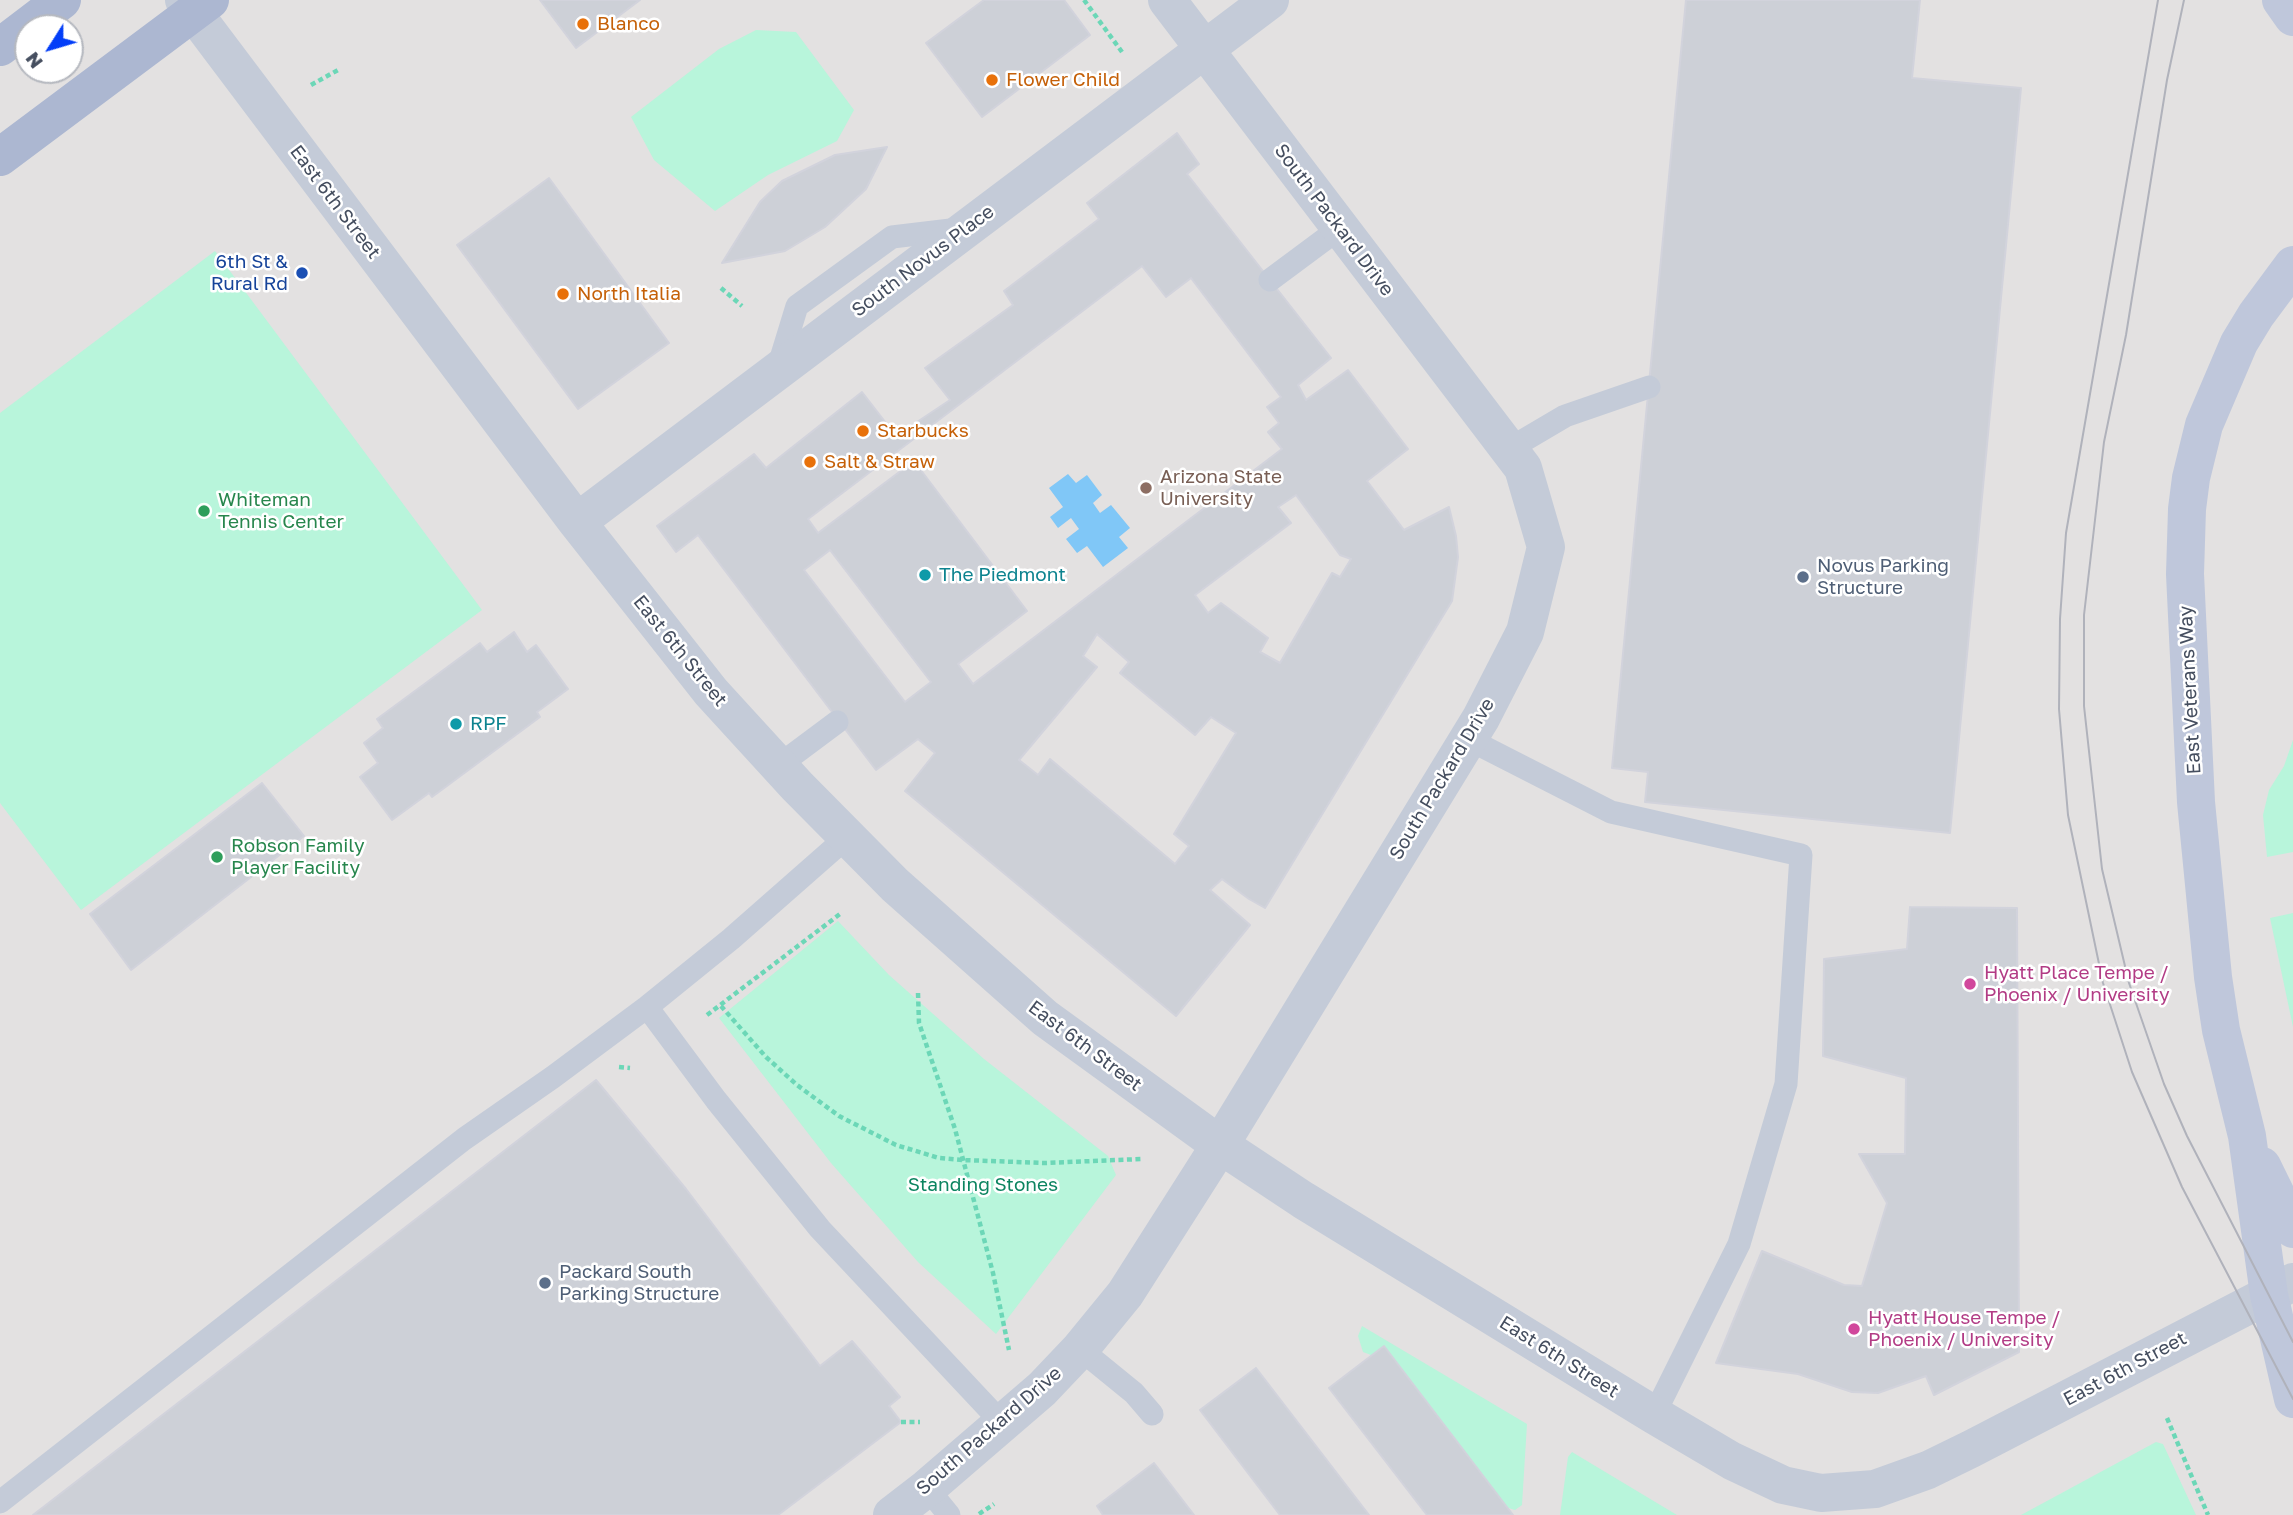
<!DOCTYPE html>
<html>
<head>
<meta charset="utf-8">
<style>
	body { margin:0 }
	#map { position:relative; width:2293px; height:1515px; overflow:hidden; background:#f2f0ef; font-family:"Golos Text",sans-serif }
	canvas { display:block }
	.north { position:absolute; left:14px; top:14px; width:70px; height:70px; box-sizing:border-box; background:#fff; border:2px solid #b5b8bf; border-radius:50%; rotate:233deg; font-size:19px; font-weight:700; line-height:28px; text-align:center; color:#454e5f }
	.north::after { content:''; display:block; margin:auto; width:24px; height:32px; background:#033ef8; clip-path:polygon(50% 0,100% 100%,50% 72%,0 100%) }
</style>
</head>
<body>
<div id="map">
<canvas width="2293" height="1515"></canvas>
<div class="north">N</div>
</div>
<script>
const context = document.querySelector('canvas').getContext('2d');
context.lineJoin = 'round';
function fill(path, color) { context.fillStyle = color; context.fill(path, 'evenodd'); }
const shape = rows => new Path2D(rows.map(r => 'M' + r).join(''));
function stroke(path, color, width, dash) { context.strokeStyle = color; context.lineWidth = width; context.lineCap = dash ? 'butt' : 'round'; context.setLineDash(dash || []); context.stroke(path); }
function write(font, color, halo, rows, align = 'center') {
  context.font = font + ' "Golos Text",sans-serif'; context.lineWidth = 5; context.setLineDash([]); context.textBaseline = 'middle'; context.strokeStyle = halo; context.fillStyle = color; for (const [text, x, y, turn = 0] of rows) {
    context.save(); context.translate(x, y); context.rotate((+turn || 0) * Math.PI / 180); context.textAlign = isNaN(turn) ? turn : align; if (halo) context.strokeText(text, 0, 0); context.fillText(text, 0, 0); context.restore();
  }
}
fill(shape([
	[0,0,2293,0,2293,1515,0,1515],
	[28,28,70,28,70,70,28,70],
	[1910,907,2016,908,2019,1352,1934,1394,1926,1376,1878,1393,1852,1392,1798,1374,1716,1363,1762,1251,1844,1285,1862,1286,1887,1203,1859,1154,1905,1154,1906,1078,1823,1056,1824,959,1907,949]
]), '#e3e1e1');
fill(shape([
	[756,30,796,32,854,110,837,141,768,175,715,211,654,160,631,117,719,49],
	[215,251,482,610,81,910,0,803,0,413],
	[2293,740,2293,852,2267,857,2263,815,2269,790,2284,766],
	[2293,913,2293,1027,2270,918],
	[838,921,889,975,984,1059,1108,1156,1116,1175,996,1334,918,1262,831,1163,719,1018],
	[1362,1326,1527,1424,1522,1505,1515,1510,1492,1503,1384,1360,1363,1352,1358,1336],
	[2156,1442,2163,1444,2196,1515,2021,1515],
	[1572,1452,1677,1515,1560,1515,1568,1457]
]), '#b8f5db');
fill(shape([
	[1068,474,1076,483,1087,475,1102,495,1093,503,1100,513,1111,505,1130,528,1119,537,1128,548,1103,567,1087,546,1077,553,1066,539,1079,529,1071,518,1058,528,1050,517,1063,507,1049,488]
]), '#80c7f7');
const building = shape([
	[540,0,640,0,576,48,540,0],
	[984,0,1064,0,1090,35,982,117,926,43,984,0],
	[1686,0,1920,0,1912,78,2021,88,1950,833,1645,802,1648,772,1612,768,1686,0],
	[1177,133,1199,164,1187,174,1331,358,1298,385,1306,400,1348,370,1408,449,1367,481,1404,530,1449,507,1456,536,1458,557,1452,601,1265,908,1249,899,1222,879,1210,890,1250,925,1176,1016,905,791,935,753,918,739,876,770,698,535,676,552,657,526,754,454,766,468,862,392,896,436,950,400,925,368,1013,305,1004,291,1099,219,1087,203,1177,133],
	[1142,266,1166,297,1191,278,1281,397,1267,407,1279,423,1268,432,1282,449,973,684,958,664,1027,611,914,461,818,533,808,519,1142,266],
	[1296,495,1340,555,1351,559,1340,577,1332,573,1280,663,1260,652,1268,638,1221,603,1208,613,1195,595,1291,523,1278,507,1296,495],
	[830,550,931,682,905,702,804,570,830,550],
	[1097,634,1129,662,1120,673,1195,735,1211,717,1236,733,1174,834,1189,846,1175,864,1050,759,1038,775,1019,760,1097,667,1083,656,1097,634],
	[887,147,866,189,825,227,785,251,722,263,760,202,782,181,835,155,887,147],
	[549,178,669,343,578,409,457,245,549,178],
	[514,632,527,652,536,645,568,689,537,712,540,717,432,797,429,793,392,820,360,777,378,763,364,743,383,728,377,719,480,643,487,652,514,632],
	[262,783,304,836,131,970,90,914,262,783],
	[1910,907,2017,908,2019,1352,1934,1395,1926,1376,1878,1393,1852,1392,1798,1374,1716,1363,1762,1251,1844,1285,1862,1286,1887,1203,1859,1154,1905,1154,1906,1078,1823,1056,1824,959,1907,949,1910,907],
	[596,1080,686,1189,820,1366,852,1341,900,1397,889,1406,901,1422,778,1515,33,1515,596,1080],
	[1384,1346,1513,1515,1427,1515,1329,1388,1384,1346],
	[1256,1368,1369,1515,1280,1515,1200,1410,1256,1368],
	[1154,1463,1194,1515,1103,1515,1097,1506,1154,1463]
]);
fill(building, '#cdd0d7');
stroke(building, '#d2d3dc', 2);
stroke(shape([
	[1084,0,1122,52],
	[311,85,338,70],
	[721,288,742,306],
	[918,993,919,1023,955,1129,993,1273,1009,1350],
	[721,1006,766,1057,797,1085,839,1116,896,1145,939,1158,962,1160,1045,1163,1141,1159],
	[707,1015,840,914],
	[619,1067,630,1068],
	[2167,1418,2208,1515],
	[901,1422,920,1422],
	[979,1514,994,1504]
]), '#6cd7b7', 4.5, [5, 3.5]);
stroke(shape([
	[1270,280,1340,228],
	[778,368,797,306,892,237,959,229],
	[1509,449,1565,416,1649,387],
	[1468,739,1611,812,1801,855,1786,1084,1739,1244,1654,1415],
	[778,766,837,722],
	[647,1007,716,1100,820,1229,1003,1424],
	[1080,1349,1134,1393,1152,1414],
	[927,1488,949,1515],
	[0,1502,464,1139,553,1077,647,1007,731,939,847,837]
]), '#c4cbd8', 23);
stroke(shape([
	[184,0,577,522,711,692,797,786,895,885,1045,1018,1220,1145,1303,1200,1654,1415,1732,1461,1783,1485,1821,1493,1875,1489,1928,1470,1971,1449,2293,1282],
	[577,522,1270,0],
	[892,1515,927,1488,1042,1389,1080,1349,1125,1294,1220,1145,1481,718,1525,632,1546,547,1523,468,1167,0]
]), '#c4cbd8', 38);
stroke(shape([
	[2281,0,2293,17],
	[2293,265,2256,315,2239,343,2204,425,2191,478,2187,509,2185,574,2196,802,2213,977,2221,1030,2247,1136,2269,1295,2293,1399],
	[2262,1166,2293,1229]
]), '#bfc7db', 38);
stroke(shape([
	[0,47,62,0],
	[0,157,210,0]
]), '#acb7d1', 38);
stroke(shape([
	[2158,0,2066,533,2060,619,2059,709,2068,815,2103,983,2132,1072,2182,1187,2293,1399],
	[2184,0,2167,80,2126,335,2104,442,2084,615,2084,706,2102,869,2129,983,2164,1084,2187,1136,2293,1342]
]), '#b0b2bb', 2);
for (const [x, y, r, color] of [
	[583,24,7,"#e8710a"],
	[992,80,7,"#e8710a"],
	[302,273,7,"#1a4fb4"],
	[563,294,7,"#e8710a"],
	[863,431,7,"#e8710a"],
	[810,462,7,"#e8710a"],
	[1146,488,7,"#8d6e63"],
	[204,511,7,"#2e9e5b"],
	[925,575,7,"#0f9aa8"],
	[1803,577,7,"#5c6f8a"],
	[456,724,7,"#0f9aa8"],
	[217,857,7,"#2e9e5b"],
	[1970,984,7,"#d1479c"],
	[545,1283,7,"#5c6f8a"],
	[1854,1329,7,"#d1479c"]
]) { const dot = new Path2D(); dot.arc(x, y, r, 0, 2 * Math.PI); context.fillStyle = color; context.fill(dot); stroke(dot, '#fff', 2.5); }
write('19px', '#c56008', '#fff', [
	["Blanco",597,24],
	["Flower Child",1006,80],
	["North Italia",577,294],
	["Starbucks",877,431],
	["Salt & Straw",824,462]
], 'left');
write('19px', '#454e5f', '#fff', [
	["East 6th Street",335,202,53],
	["South Packard Drive",1334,220,53],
	["South Novus Place",923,261,-37],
	["East 6th Street",680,651,51],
	["East Veterans Way",2190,690,-93],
	["South Packard Drive",1442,779,-59],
	["East 6th Street",1085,1046,37],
	["East 6th Street",1559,1357,32],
	["East 6th Street",2125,1369,-28],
	["South Packard Drive",989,1431,-41]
]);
write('19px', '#164399', '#fff', [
	["6th St &",288,262],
	["Rural Rd",288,284]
], 'right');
write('19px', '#785e54', '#fff', [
	["Arizona State",1160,477],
	["University",1160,499]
], 'left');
write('19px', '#27864d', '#fff', [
	["Whiteman",218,500],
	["Tennis Center",218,522],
	["Robson Family",231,846],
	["Player Facility",231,868]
], 'left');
write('19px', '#4e5e75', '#fff', [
	["Novus Parking",1817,566],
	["Structure",1817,588],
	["Packard South",559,1272],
	["Parking Structure",559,1294]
], 'left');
write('19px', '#0d838f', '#fff', [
	["The Piedmont",939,575],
	["RPF",470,724]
], 'left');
write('19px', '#b23c85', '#fff', [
	["Hyatt Place Tempe /",1984,973],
	["Phoenix / University",1984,995],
	["Hyatt House Tempe /",1868,1318],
	["Phoenix / University",1868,1340]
], 'left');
write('19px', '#0c8460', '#fff', [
	["Standing Stones",983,1185]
]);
</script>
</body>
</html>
